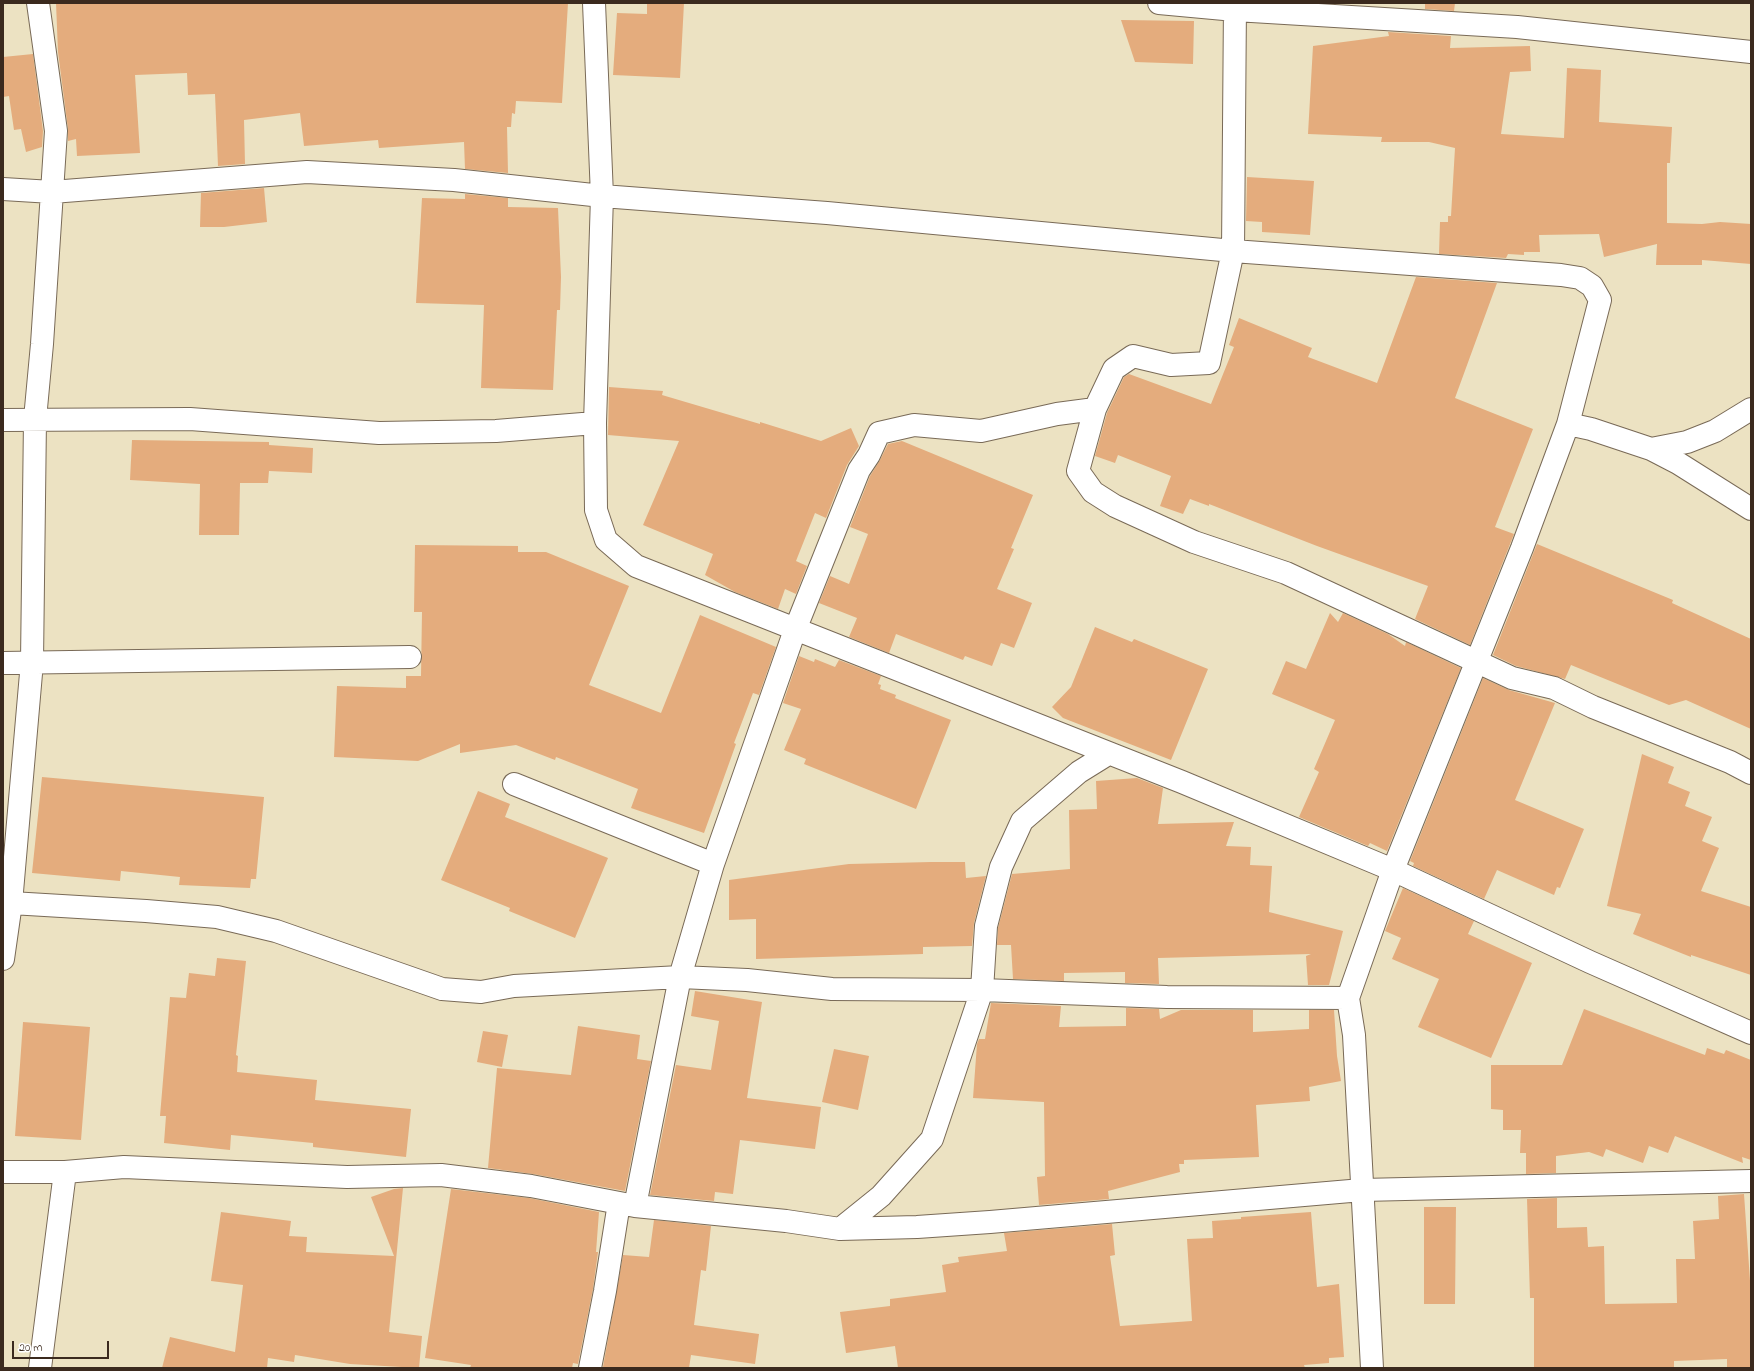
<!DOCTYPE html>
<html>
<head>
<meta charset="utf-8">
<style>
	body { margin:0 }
	#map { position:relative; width:1754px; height:1371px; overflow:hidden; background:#ece2c2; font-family:"Indie Flower",sans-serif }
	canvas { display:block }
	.frame { position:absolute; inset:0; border:4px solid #3b2a1e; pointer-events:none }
	.scale { position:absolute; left:12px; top:1341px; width:97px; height:18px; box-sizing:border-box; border:2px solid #3b2a1e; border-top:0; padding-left:5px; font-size:12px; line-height:14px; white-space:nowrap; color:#3b2a1e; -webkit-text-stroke:3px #fff; paint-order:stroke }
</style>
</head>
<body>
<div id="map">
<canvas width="1754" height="1371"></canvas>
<div class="frame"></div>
<div class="scale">20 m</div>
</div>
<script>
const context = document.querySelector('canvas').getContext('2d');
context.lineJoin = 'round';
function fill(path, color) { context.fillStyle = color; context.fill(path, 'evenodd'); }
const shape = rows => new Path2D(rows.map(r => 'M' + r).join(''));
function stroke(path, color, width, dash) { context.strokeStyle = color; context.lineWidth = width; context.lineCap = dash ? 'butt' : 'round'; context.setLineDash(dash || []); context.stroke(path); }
fill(shape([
	[56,3,568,3,562,103,516,101,515,114,512,113,511,127,507,127,508,173,465,169,464,142,379,148,378,140,304,146,300,113,244,120,245,164,218,166,215,94,188,95,187,73,135,75,140,153,77,156,76,139,68,141,68,129,58,52],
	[647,3,684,3,680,78,613,75,617,13,647,14],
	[1425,3,1455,3,1454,11,1425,9],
	[1121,20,1194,21,1193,64,1135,62],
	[1388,32,1451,36,1450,48,1530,46,1531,71,1510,72,1501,134,1564,138,1567,68,1601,70,1599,122,1672,127,1670,163,1667,163,1667,223,1702,224,1720,222,1751,224,1751,264,1702,260,1702,265,1656,265,1657,244,1604,257,1599,234,1539,235,1540,252,1524,252,1524,255,1508,254,1506,258,1439,254,1440,222,1448,222,1448,216,1451,216,1455,148,1429,142,1381,142,1382,137,1308,134,1313,46,1389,36],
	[33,54,43,131,42,147,26,152,21,129,14,130,9,96,3,97,3,57],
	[1247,177,1314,181,1310,235,1262,232,1262,222,1246,221],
	[264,188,267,222,224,227,200,227,201,193],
	[465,194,508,198,508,207,558,208,561,277,560,310,557,310,553,390,481,388,484,305,416,303,422,198,465,199],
	[1416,277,1497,283,1455,398,1533,429,1495,527,1514,534,1470,645,1415,619,1428,586,1317,546,1209,504,1209,506,1190,499,1183,514,1160,506,1171,476,1118,455,1115,463,1095,456,1107,413,1124,377,1129,374,1211,404,1234,347,1229,345,1239,318,1312,348,1308,357,1377,383],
	[609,387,663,391,662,395,760,424,760,422,821,441,851,428,859,446,847,465,826,518,815,513,796,561,807,566,796,594,785,589,778,609,735,592,705,575,713,554,643,525,679,441,608,435],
	[132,440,269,442,269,445,313,448,312,473,269,471,268,483,240,483,239,535,199,535,200,484,130,480],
	[902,441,1033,495,1011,548,1014,549,997,589,1032,603,1014,648,1001,643,992,666,965,656,963,660,896,634,889,653,849,637,857,618,819,603,830,576,849,584,868,534,850,527,870,476,880,460,888,444],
	[1537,544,1673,600,1672,603,1751,639,1751,729,1686,700,1669,705,1571,665,1565,679,1516,666,1493,655],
	[415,545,518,546,518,552,546,552,629,586,589,685,661,713,700,615,776,647,759,695,753,693,734,743,736,744,704,833,631,808,638,789,556,757,555,760,516,745,460,753,460,744,418,761,334,757,337,686,406,688,406,676,421,676,422,612,414,612],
	[1330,613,1338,622,1343,613,1388,634,1405,646,1406,642,1461,668,1387,851,1370,843,1368,846,1299,817,1319,772,1314,769,1335,720,1272,694,1286,661,1306,669],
	[1095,627,1132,642,1134,639,1208,669,1171,760,1063,718,1052,707,1071,687],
	[799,656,814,662,815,659,835,667,839,660,881,676,878,684,881,685,880,689,896,695,895,698,951,720,916,809,804,764,806,759,784,750,801,709,783,703],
	[1483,678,1509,690,1555,703,1515,800,1584,829,1560,888,1557,887,1554,895,1497,870,1484,899,1413,866,1414,863,1410,861],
	[1642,754,1674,767,1668,783,1690,792,1685,806,1712,817,1702,841,1719,848,1701,891,1751,907,1751,975,1691,955,1691,957,1633,934,1641,914,1607,906],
	[42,777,264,797,256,879,251,879,250,888,179,885,180,877,121,871,120,881,32,873],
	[1137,778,1163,788,1158,824,1234,822,1226,846,1251,847,1250,865,1272,866,1269,912,1343,931,1329,985,1308,985,1306,956,1311,954,1158,958,1159,984,1125,983,1125,972,1064,973,1064,981,1013,979,1011,945,997,945,998,928,1012,874,1070,869,1069,810,1097,809,1096,781],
	[478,791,510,804,505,817,608,858,575,938,509,911,510,908,441,880],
	[931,862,965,862,966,878,986,876,974,923,972,946,923,947,923,954,756,959,756,919,729,920,729,880,849,864],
	[1403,888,1474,921,1468,934,1532,963,1491,1058,1418,1027,1439,979,1392,959,1401,938,1385,931],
	[217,958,246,961,236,1055,238,1056,237,1072,317,1080,315,1100,411,1109,406,1157,313,1147,313,1143,231,1135,230,1150,164,1143,166,1116,160,1116,170,997,186,998,189,973,215,976],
	[695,991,762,1002,747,1098,821,1107,815,1149,740,1140,733,1194,715,1192,714,1201,650,1195,676,1065,711,1070,719,1021,691,1016],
	[991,1003,1061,1006,1059,1027,1126,1026,1126,1008,1159,1009,1160,1019,1181,1010,1253,1010,1253,1032,1309,1029,1309,1010,1334,1010,1337,1056,1341,1081,1309,1087,1310,1101,1256,1105,1259,1157,1184,1160,1184,1164,1179,1164,1180,1172,1108,1191,1109,1199,1039,1205,1037,1177,1045,1176,1044,1102,973,1098,977,1044,979,1039,985,1039],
	[1584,1009,1705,1055,1707,1048,1724,1054,1726,1050,1751,1060,1751,1160,1742,1157,1743,1163,1675,1136,1668,1153,1649,1146,1643,1163,1606,1149,1603,1157,1589,1152,1556,1156,1556,1173,1526,1174,1526,1153,1520,1153,1521,1130,1503,1130,1503,1110,1491,1109,1491,1065,1562,1065],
	[23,1022,90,1027,81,1140,15,1136],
	[578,1026,640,1035,637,1059,651,1061,625,1191,533,1174,488,1168,497,1068,571,1075],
	[483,1031,508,1035,502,1067,477,1062],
	[834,1049,869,1056,858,1110,822,1102],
	[403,1188,389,1332,422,1336,419,1368,350,1364,295,1355,294,1362,268,1358,267,1368,162,1368,170,1337,235,1352,243,1285,211,1281,221,1212,291,1221,289,1236,307,1237,306,1252,394,1256,371,1197,394,1189],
	[451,1189,529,1198,599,1212,596,1252,598,1252,593,1289,578,1364,573,1363,572,1368,470,1368,471,1365,425,1358],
	[1744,1194,1751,1295,1751,1368,1727,1368,1727,1359,1674,1361,1674,1368,1534,1368,1534,1298,1530,1298,1527,1199,1557,1198,1557,1228,1587,1227,1588,1247,1604,1246,1605,1304,1677,1303,1676,1259,1695,1259,1693,1221,1719,1219,1718,1196],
	[1424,1207,1456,1207,1455,1304,1424,1304],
	[1311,1212,1317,1287,1339,1284,1344,1357,1329,1358,1329,1363,1304,1365,1305,1368,898,1368,895,1346,846,1353,840,1312,890,1306,890,1299,946,1292,942,1265,959,1262,958,1257,1007,1251,1004,1233,1112,1224,1115,1255,1110,1256,1120,1326,1192,1321,1187,1239,1213,1238,1212,1221,1241,1219,1241,1217],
	[654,1220,711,1226,706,1271,701,1270,694,1325,759,1334,755,1364,691,1355,689,1368,603,1367,623,1255,649,1257]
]), '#e4ac7d');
const minor = shape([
	[594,3,602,196,595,423,596,510,606,540,636,566,1182,782,1393,870,1590,962,1751,1033],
	[1159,3,1235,10,1517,27,1751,52],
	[1235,3,1233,251,1209,363,1171,365,1133,356,1114,369,1095,409,1078,471,1093,492,1115,506,1194,542,1286,573,1512,678,1554,688,1593,707,1730,762,1751,773],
	[3,189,52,192,307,172,454,180,602,196,827,213,1233,251,1561,275,1580,278,1592,286,1600,300,1568,424,1522,548,1393,870,1348,998,1354,1035,1372,1368],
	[3,420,190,419,379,433,496,431,595,423],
	[1568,424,1591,429,1651,449,1678,463,1751,509],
	[1651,449,1687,442,1715,431,1751,409],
	[3,663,410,657],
	[514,784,713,864],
	[3,903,11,903,32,662,35,419,42,344,56,131,38,3],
	[3,959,11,903,146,911,217,917,276,931,442,989,481,992,514,986,680,977,747,980,832,989,982,990,1167,997,1348,998],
	[3,1172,65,1172,124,1167,347,1177,441,1175,531,1186,635,1206,786,1221,840,1229,917,1227,990,1222,1362,1190,1751,1181],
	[635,1206,680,977,713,864,795,630,859,470,869,455,879,433,914,425,981,431,1057,414,1095,409],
	[840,1229,881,1196,932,1139,982,990,986,926,1001,867,1022,821,1079,772,1108,754],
	[40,1368,65,1172],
	[590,1368,605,1291,619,1203]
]);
stroke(minor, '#796a57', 24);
stroke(minor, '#fff', 22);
</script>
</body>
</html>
